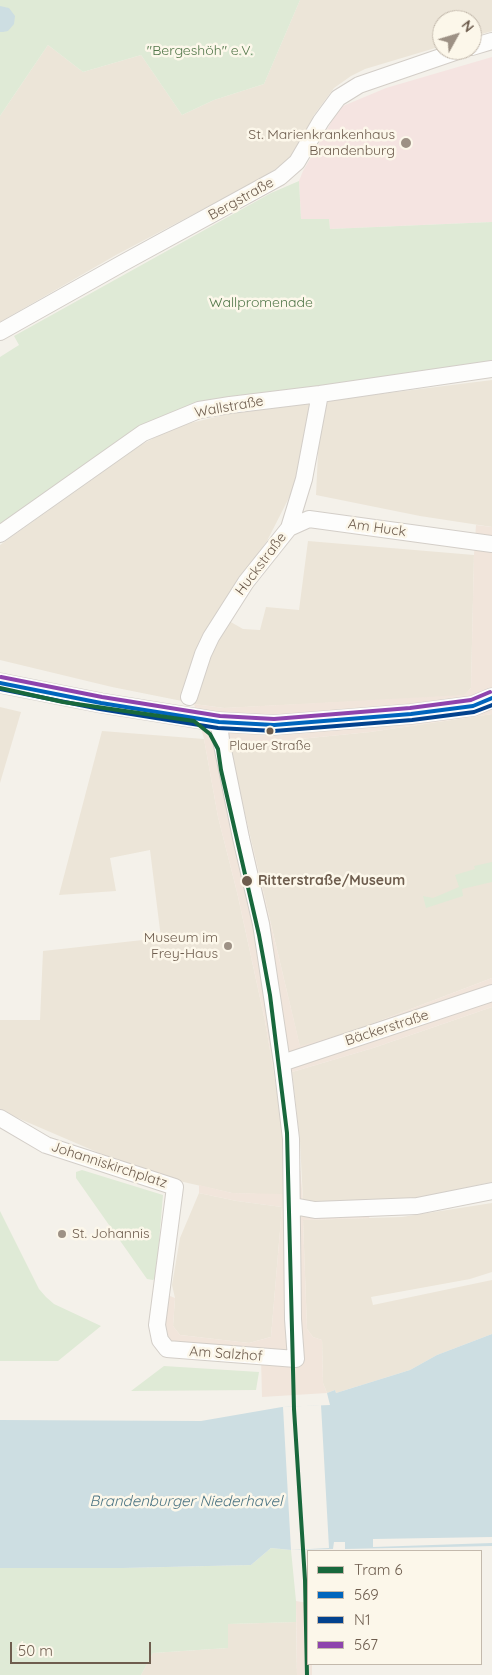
<!DOCTYPE html>
<html>
<head>
<meta charset="utf-8">
<style>
	body { margin:0 }
	#map { position:relative; width:492px; height:1675px; overflow:hidden; background:#f4f1ea; font-family:Quicksand,sans-serif }
	canvas { display:block }
	.legend { position:absolute; left:307px; top:1550px; width:175px; height:115px; box-sizing:border-box; background:#fcf7ea; border:1px solid #c3b9ac; margin:0; padding:6px 9px; list-style:none; font-size:15px; color:#6e5d4e }
	.legend li { display:flex; align-items:center; gap:10px; height:25px }
	.legend b { width:25px; border:1px solid #c3b9ac }
	.north { position:absolute; left:432px; top:10px; width:50px; height:50px; box-sizing:border-box; background:#fcf7ea; border:1px solid #c3b9ac; border-radius:50%; rotate:51deg; font-size:14px; font-weight:700; line-height:20px; text-align:center; color:#6e5d4e }
	.north::after { content:''; display:block; margin:auto; width:18px; height:22px; background:#9d9185; clip-path:polygon(50% 0,100% 100%,50% 72%,0 100%) }
	.scale { position:absolute; left:10px; top:1642px; width:141px; height:22px; box-sizing:border-box; border:2px solid #6e5d4e; border-top:0; padding-left:6px; font-size:15px; line-height:18px; white-space:nowrap; color:#6e5d4e; -webkit-text-stroke:4px #fcf7ea; paint-order:stroke }
</style>
</head>
<body>
<div id="map">
<canvas width="492" height="1675"></canvas>
<ul class="legend">
<li><b style="height:6px;background:#18683c"></b>Tram 6</li>
<li><b style="height:6px;background:#0065bd"></b>569</li>
<li><b style="height:6px;background:#02428e"></b>N1</li>
<li><b style="height:6px;background:#8e44ad"></b>567</li>
</ul>
<div class="north">N</div>
<div class="scale">50 m</div>
</div>
<script>
const context = document.querySelector('canvas').getContext('2d');
context.lineJoin = 'round';
function fill(path, color) { context.fillStyle = color; context.fill(path, 'evenodd'); }
const shape = rows => new Path2D(rows.map(r => 'M' + r).join(''));
function stroke(path, color, width, dash) { context.strokeStyle = color; context.lineWidth = width; context.lineCap = dash ? 'butt' : 'round'; context.setLineDash(dash || []); context.stroke(path); }
function write(font, color, halo, rows, align = 'center') {
  context.font = font + ' Quicksand,sans-serif'; context.lineWidth = 5; context.setLineDash([]); context.textBaseline = 'middle'; context.strokeStyle = halo; context.fillStyle = color; for (const [text, x, y, turn = 0] of rows) {
    context.save(); context.translate(x, y); context.rotate((+turn || 0) * Math.PI / 180); context.textAlign = isNaN(turn) ? turn : align; if (halo) context.strokeText(text, 0, 0); context.fillText(text, 0, 0); context.restore();
  }
}
fill(shape([
	[300,0,492,0,492,31,472,37,472,20,442,20,442,46,365,69,351,76,334,88,314,115,294,154,286,162,262,178,116,255,0,322,0,116,48,45,83,72,141,55,182,115,214,100,264,84],
	[492,380,492,527,420,516,316,495,319,432,324,401],
	[312,402,298,480,267,541,241,577,182,701,112,687,0,660,0,545,141,445,174,427,232,413],
	[308,541,474,555,471,688,464,696,224,708,194,704,206,656,229,621,243,629,260,630,266,607,299,610],
	[0,707,21,712,0,783],
	[492,714,492,978,353,1031,300,1047,229,746,370,732],
	[102,731,204,739,218,817,237,892,265,1021,279,1103,282,1136,283,1195,232,1193,179,1181,113,1159,13,1116,0,1109,0,1020,40,1020,43,951,161,938,150,850,110,858,116,891,59,895],
	[492,1007,492,1182,422,1197,375,1202,303,1201,300,1141,292,1072,373,1048],
	[199,1193,237,1201,282,1207,271,1337,249,1343,180,1335,173,1326,175,1298,172,1285,180,1238],
	[492,1203,492,1272,470,1279,371,1297,373,1305,492,1280,492,1334,437,1355,410,1370,336,1393,335,1390,327,1393,323,1383,322,1340,313,1337,307,1329,303,1220,402,1217],
	[296,1622,297,1675,141,1675,153,1653,228,1648,228,1624]
]), '#ece5d8');
fill(shape([
	[476,525,492,527,492,714,370,732,229,746,240,795,300,1046,353,1031,492,978,492,1007,373,1048,292,1072,303,1201,375,1202,369,1218,303,1220,307,1329,313,1337,322,1340,323,1383,327,1393,262,1397,261,1358,166,1349,160,1292,175,1298,173,1326,180,1335,249,1343,271,1337,282,1207,237,1201,199,1193,199,1185,232,1193,283,1194,282,1136,279,1103,265,1021,237,892,218,817,204,739,194,704,224,708,464,695,471,688,474,555],
	[296,1601,308,1603,308,1664,312,1664,312,1675,297,1675]
]), '#f1e5db');
fill(shape([
	[492,57,492,222,330,229,329,219,301,219,299,181,303,171,336,114,343,106,386,88]
]), '#f5e4e1');
fill(shape([
	[0,0,300,0,264,84,214,100,182,115,141,55,83,72,48,45,0,116],
	[299,181,301,219,329,219,330,229,492,222,492,363,197,403,138,427,0,524,0,357,19,345,14,336,271,193],
	[492,862,492,882,462,889,463,896,426,908,423,896,433,898,459,887,455,875,475,869,474,866],
	[82,1170,163,1195,156,1277,153,1280,147,1279,76,1178,76,1172],
	[0,1211,39,1289,46,1297,54,1304,101,1326,58,1361,0,1361],
	[164,1366,259,1372,256,1390,131,1391],
	[271,1548,291,1550,296,1601,296,1622,228,1624,228,1648,153,1653,141,1675,0,1675,0,1568,123,1568,251,1565]
]), '#dfead6');
fill(shape([
	[0,6,9,8,15,16,14,24,8,31,3,32,0,32],
	[492,1334,492,1546,345,1549,345,1542,334,1542,333,1549,291,1550,271,1548,251,1565,123,1568,0,1568,0,1420,201,1421,282,1407,330,1405,327,1393,335,1390,336,1393,410,1370,437,1355]
]), '#cddee2');
fill(shape([
	[321,1405,329,1548,291,1550,283,1407],
	[492,1537,492,1543,373,1547,373,1539]
]), '#f4f1ea');
const minor = shape([
	[472,47,492,41],
	[0,332,121,264,280,177,297,162,321,121,338,98,359,85,461,50],
	[289,528,309,519,492,544],
	[0,534,143,433,199,410,230,405,320,394,492,369],
	[189,697,203,654,211,637,246,582,289,528,304,479,320,394],
	[282,1063,492,993],
	[0,1118,46,1145,175,1187,157,1325,160,1340,167,1349,296,1359,293,1319,291,1139,282,1063,261,924,241,838,221,740,219,722],
	[293,1206,315,1210,417,1206,492,1191]
]);
const tertiary = shape([
	[0,683,101,703,219,722,274,725,411,714,473,706,492,698]
]);
stroke(minor, '#d3cec8', 18);
stroke(tertiary, '#d3cec8', 21);
stroke(minor, '#fdfdfc', 16);
stroke(tertiary, '#fdfdfc', 20);
stroke(shape([
	[0,683,101,703,219,722,274,725,411,714,473,706,492,698]
]), '#0065bd', 4);
stroke(shape([
	[0,689,100,709,218,728,274,731,412,720,474,712,492,705]
]), '#02428e', 4);
stroke(shape([
	[1,677,102,697,220,716,274,719,410,708,471,700,490,692]
]), '#8e44ad', 4);
stroke(shape([
	[0,688,63,702,194,721,210,734,218,749,221,770,259,935,270,995,287,1133,294,1409,305,1580,307,1675]
]), '#18683c', 4);
for (const [x, y, r, color] of [
	[406,143,6,"#9d9185"],
	[270,731,4.5,"#6e5d4e"],
	[247,881,6,"#6e5d4e"],
	[228,946,5,"#9d9185"],
	[62,1234,5,"#9d9185"]
]) { const dot = new Path2D(); dot.arc(x, y, r, 0, 2 * Math.PI); context.fillStyle = color; context.fill(dot); stroke(dot, '#fcf7ea', 2); }
write('13px', '#6e5d4e', '#fcf7ea', [
	["Plauer Straße",270,746]
]);
write('14px', '#53784b', '#fcf7ea', [
	["\"Bergeshöh\" e.V.",200,51],
	["Wallpromenade",261,303]
]);
write('14px', '#6e5d4e', '#fcf7ea', [
	["St. Marienkrankenhaus",395,135],
	["Brandenburg",395,151],
	["Museum im",218,938],
	["Frey-Haus",218,954],
	["St. Johannis",72,1234,"left"]
], 'right');
write('14px', '#6e5d4e', '#fcf7ea', [
	["Bergstraße",241,199,-29],
	["Wallstraße",229,407,-10],
	["Am Huck",377,528,8],
	["Huckstraße",261,564,-53],
	["Bäckerstraße",387,1028,-18],
	["Johanniskirchplatz",109,1165,18],
	["Am Salzhof",226,1354,4]
]);
write('bold 14px', '#6e5d4e', '#fcf7ea', [
	["Ritterstraße/Museum",258,881]
], 'left');
write('italic 15px', '#4e7684', '#fcf7ea', [
	["Brandenburger Niederhavel",186,1501]
]);
</script>
</body>
</html>
